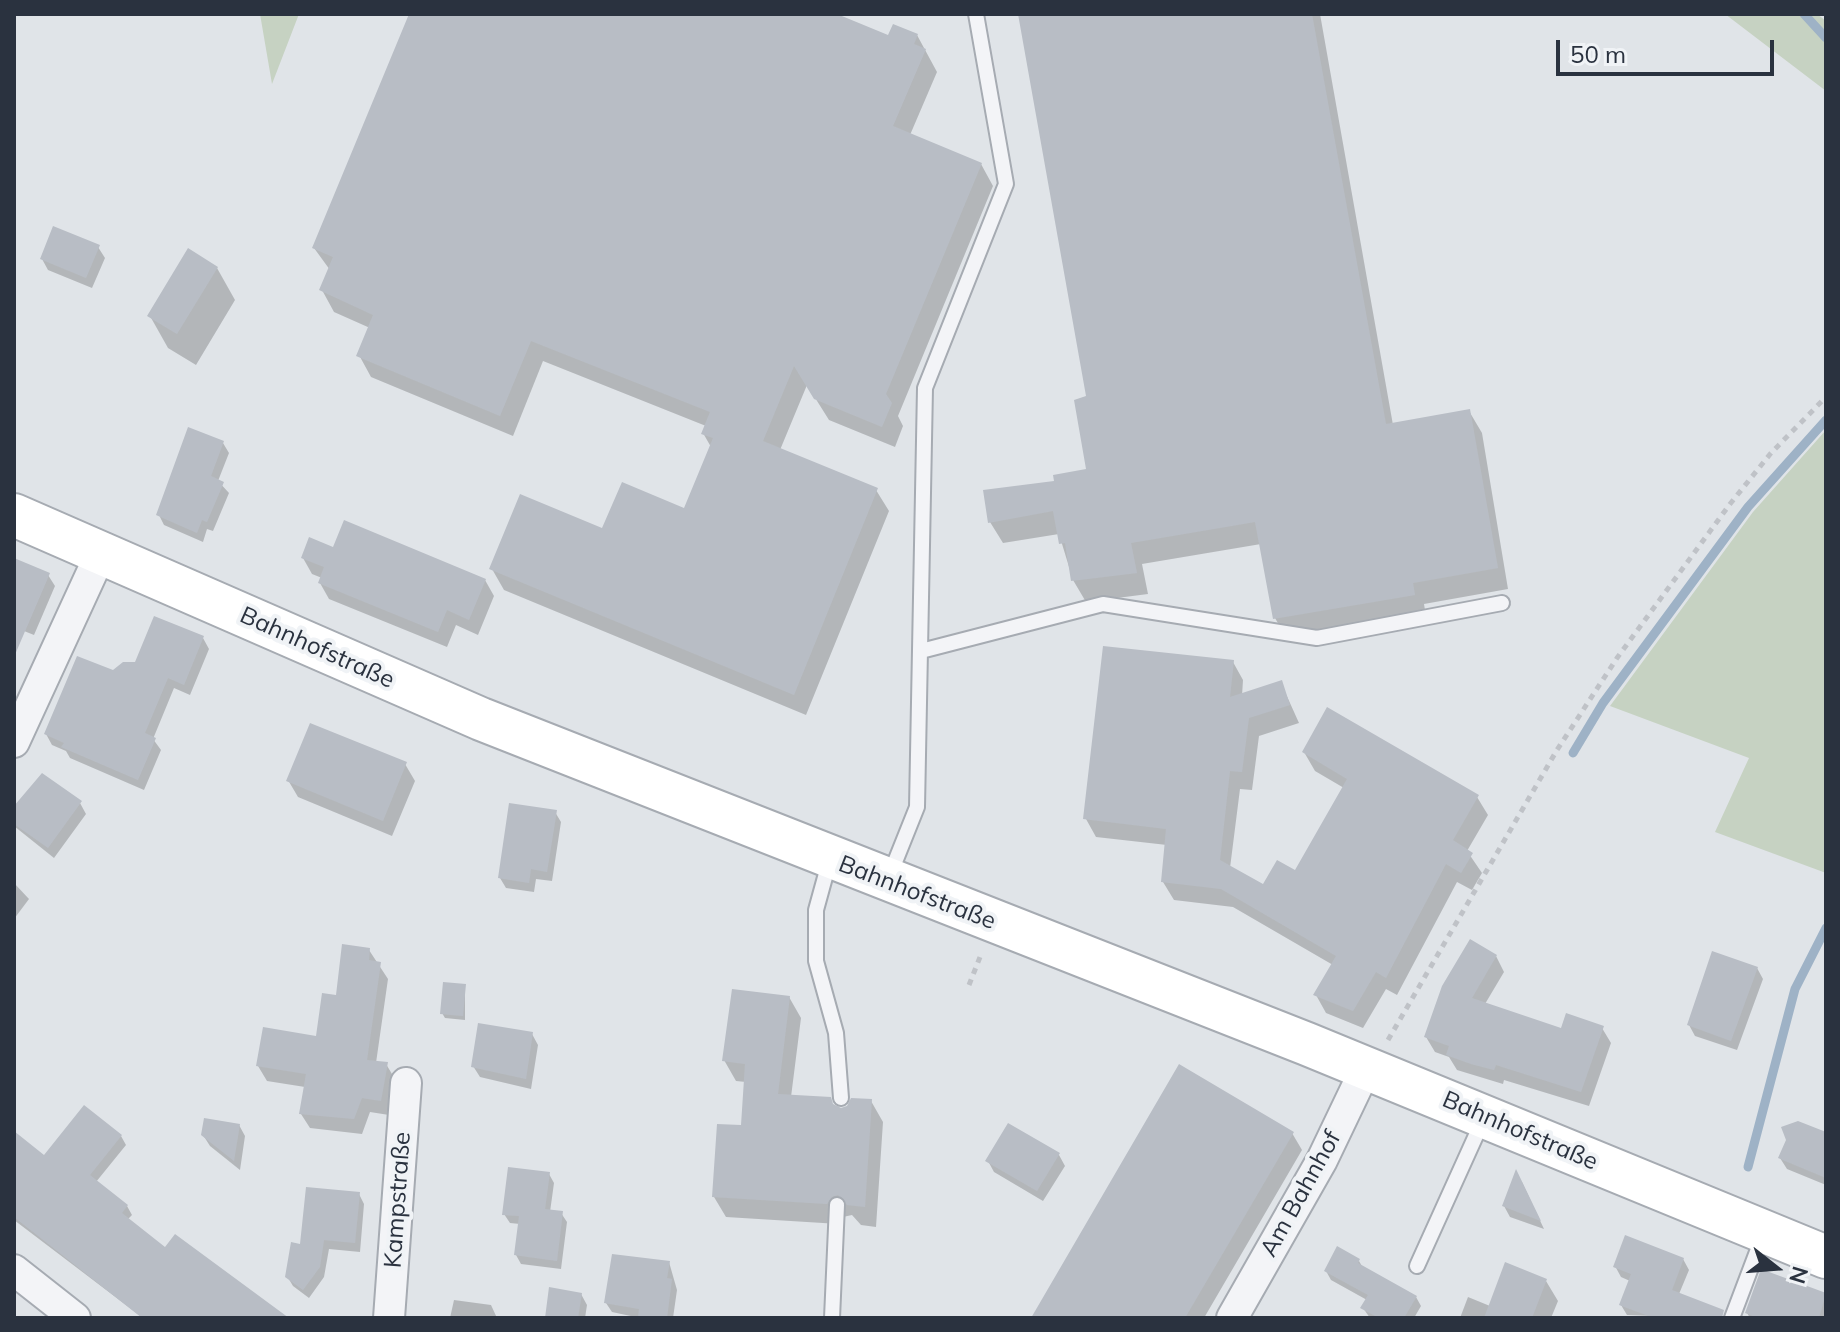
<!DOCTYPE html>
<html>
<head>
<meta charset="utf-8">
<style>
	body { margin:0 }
	#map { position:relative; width:1840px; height:1332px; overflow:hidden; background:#e0e4e8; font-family:Mulish,sans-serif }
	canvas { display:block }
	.frame { position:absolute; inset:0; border:16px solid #2a323f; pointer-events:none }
	.north { position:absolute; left:1736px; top:1228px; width:80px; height:80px; -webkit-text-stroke:6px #f0f3f6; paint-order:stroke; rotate:107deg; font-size:22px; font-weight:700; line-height:32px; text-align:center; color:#2a323f }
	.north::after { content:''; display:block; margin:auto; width:28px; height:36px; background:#2a323f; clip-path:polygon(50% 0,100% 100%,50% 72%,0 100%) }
	.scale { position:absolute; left:1556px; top:40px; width:218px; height:36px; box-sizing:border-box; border:4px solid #2a323f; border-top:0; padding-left:10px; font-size:24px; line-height:28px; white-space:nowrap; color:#2a323f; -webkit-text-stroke:6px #f0f3f6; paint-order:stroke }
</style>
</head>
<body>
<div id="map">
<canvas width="1840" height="1332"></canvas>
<div class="frame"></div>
<div class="north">N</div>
<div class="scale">50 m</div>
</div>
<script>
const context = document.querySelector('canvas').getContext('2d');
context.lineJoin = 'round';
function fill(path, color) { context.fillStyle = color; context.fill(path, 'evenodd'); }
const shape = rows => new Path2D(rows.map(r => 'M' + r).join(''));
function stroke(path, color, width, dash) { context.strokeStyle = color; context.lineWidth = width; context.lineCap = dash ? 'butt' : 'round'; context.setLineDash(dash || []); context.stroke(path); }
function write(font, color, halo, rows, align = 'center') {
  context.font = font + ' Mulish,sans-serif'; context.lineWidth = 8; context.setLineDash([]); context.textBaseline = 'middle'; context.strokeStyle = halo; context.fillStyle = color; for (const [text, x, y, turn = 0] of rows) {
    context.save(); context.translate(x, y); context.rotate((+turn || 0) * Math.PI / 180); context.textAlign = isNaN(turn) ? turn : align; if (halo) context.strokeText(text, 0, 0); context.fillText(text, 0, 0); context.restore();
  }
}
fill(shape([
	[260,14,299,14,272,84],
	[1725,14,1817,14,1826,21,1826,91],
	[1826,430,1826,873,1715,832,1749,758,1610,706,1753,512]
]), '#c6d2c2');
fill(shape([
	[411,14,842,14,840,18,889,38,917,35,937,72,910,135,981,164,993,186,898,416,903,426,895,447,829,420,807,385,780,450,876,490,889,511,806,715,504,590,492,569,604,531,685,511,711,447,703,433,706,426,543,361,513,436,371,377,359,355,370,328,334,312,322,290,330,270,314,248],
	[1020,14,1320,14,1393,425,1469,411,1482,433,1508,589,1424,604,1426,616,1287,639,1275,618,1261,544,1142,564,1148,594,1086,602,1073,580,1059,534,1003,543,990,522,1056,482,1089,470,1089,398],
	[98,247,105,258,92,288,48,270,42,259],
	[217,268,235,300,196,365,168,348,150,316],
	[223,443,229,453,218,481,229,493,213,531,207,529,203,542,164,525,159,515],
	[334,549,485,580,494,596,478,635,456,625,447,647,329,599,320,583,322,578,312,574,303,558],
	[14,560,48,575,55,586,34,635,14,627],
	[203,638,209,649,190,695,174,688,153,739,161,750,144,790,70,758,66,751,52,745,46,734,114,672],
	[1233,662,1243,680,1242,696,1281,683,1299,723,1259,736,1252,790,1240,789,1230,868,1264,887,1295,872,1344,788,1315,771,1304,752,1477,797,1488,815,1467,851,1482,873,1472,890,1457,882,1397,995,1386,989,1363,1028,1326,1013,1316,995,1333,965,1233,907,1174,900,1163,882,1167,845,1096,837,1086,819],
	[405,764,415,781,392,836,298,797,288,780],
	[80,803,86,814,54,858,14,826,14,815],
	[555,812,561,822,552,881,536,879,534,892,506,888,500,878],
	[14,883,29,899,14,919],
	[369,950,388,979,376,1063,386,1064,395,1079,389,1115,370,1112,362,1134,310,1128,301,1114,305,1087,267,1081,258,1066,317,1038,337,997],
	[1496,956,1504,972,1485,1004,1562,1031,1602,1028,1611,1043,1589,1106,1504,1080,1503,1084,1457,1070,1449,1057,1435,1052,1426,1037],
	[1757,968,1763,979,1737,1050,1695,1036,1689,1025],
	[465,986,465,1020,445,1018,442,1013],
	[789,997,801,1018,791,1097,841,1110,871,1101,883,1122,876,1227,861,1225,852,1215,843,1217,839,1224,726,1217,714,1197,743,1127,746,1082,736,1081,724,1060],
	[532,1034,538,1045,531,1089,480,1077,473,1066],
	[239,1125,245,1136,240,1170,210,1146,203,1135],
	[1292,1133,1302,1150,1204,1318,1033,1318],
	[14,1134,44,1157,121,1136,126,1145,96,1182,127,1206,132,1215,127,1220,166,1250,277,1318,143,1318,14,1220],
	[1826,1135,1826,1185,1787,1169,1780,1158],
	[1059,1155,1065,1166,1043,1201,994,1172,988,1161],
	[549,1174,554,1183,550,1212,561,1213,567,1222,561,1269,521,1264,516,1255,520,1224,510,1223,504,1214],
	[1522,1182,1544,1229,1510,1217,1504,1206],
	[359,1194,364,1204,360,1252,329,1249,324,1277,309,1298,293,1286,287,1276,302,1246],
	[1683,1259,1689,1270,1679,1294,1707,1318,1627,1315,1621,1305,1630,1281,1621,1277,1615,1266],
	[1359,1261,1363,1268,1416,1297,1421,1306,1414,1318,1370,1318,1363,1308,1367,1300,1331,1280,1326,1271],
	[669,1262,677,1290,673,1318,640,1318,612,1312,606,1303],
	[1763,1271,1826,1296,1826,1318,1750,1318,1747,1313],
	[1546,1281,1558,1301,1551,1318,1460,1318,1468,1297,1490,1306],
	[581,1294,587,1305,585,1318,548,1318],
	[454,1300,491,1305,497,1318,450,1318]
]), '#0003');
stroke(shape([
	[1804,14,1826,38],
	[1573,753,1603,703,1748,507,1826,420],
	[1748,1167,1795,989,1826,928]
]), '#9eb2c6', 9);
fill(shape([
	[409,14,837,14,888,35,893,24,918,34,914,44,926,49,893,126,982,163,886,394,892,403,882,427,814,399,794,366,763,441,878,488,794,695,489,569,520,494,602,528,622,482,684,508,713,438,701,434,710,412,531,341,500,416,356,356,373,315,319,290,333,257,312,248],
	[1018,14,1312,14,1386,424,1470,409,1498,568,1413,583,1415,595,1273,619,1255,522,1131,543,1137,573,1071,581,1065,543,1059,544,1053,511,988,523,983,490,1054,481,1053,475,1086,469,1074,400,1086,396],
	[53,226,100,245,86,278,40,259],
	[188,248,218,267,177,334,147,316],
	[188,427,224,441,211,476,224,482,207,522,202,520,197,533,156,515],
	[344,520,486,579,469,620,447,610,438,632,318,583,324,567,301,558,309,537,333,547],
	[14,558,50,573,14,657],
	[154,616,204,636,184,685,168,678,145,733,156,738,138,780,61,747,64,743,44,734,77,656,113,670,123,662,135,662],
	[1103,646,1234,660,1230,697,1282,680,1290,705,1249,718,1242,772,1230,771,1220,860,1263,884,1277,860,1295,870,1347,779,1302,752,1327,707,1479,795,1453,840,1473,853,1461,873,1446,864,1386,978,1376,972,1353,1011,1313,995,1336,956,1221,889,1161,882,1166,829,1083,819],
	[310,723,407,762,383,821,286,781],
	[42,773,82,801,48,848,14,824,14,806],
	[509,803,557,810,547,872,531,869,529,883,498,878],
	[1470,939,1497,955,1472,998,1561,1028,1566,1013,1604,1026,1581,1092,1496,1065,1494,1070,1471,1064,1446,1055,1449,1046,1424,1037,1442,986],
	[342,944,370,948,369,960,381,962,367,1060,388,1062,381,1101,362,1098,354,1119,299,1114,306,1074,256,1066,263,1027,316,1036,322,993,336,995],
	[1712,951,1758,967,1731,1041,1687,1025],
	[443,982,466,984,463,1016,440,1014],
	[732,989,790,996,778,1094,831,1097,833,1104,841,1108,847,1106,851,1098,872,1099,865,1207,847,1205,838,1195,832,1197,827,1204,712,1197,717,1124,741,1125,745,1064,722,1061],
	[478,1023,533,1032,526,1079,471,1067],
	[1179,1064,1294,1132,1185,1318,1031,1318],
	[84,1105,122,1135,90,1175,128,1205,122,1213,165,1247,175,1234,289,1318,142,1318,14,1217,14,1131,44,1155],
	[204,1118,240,1124,234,1161,201,1135],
	[1798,1121,1826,1132,1826,1178,1778,1158,1786,1140,1781,1127],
	[1008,1123,1060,1153,1037,1191,985,1161],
	[508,1167,550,1172,545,1209,563,1211,557,1261,514,1255,519,1216,502,1215],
	[1516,1169,1541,1221,1502,1206],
	[306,1187,360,1192,355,1243,324,1240,320,1267,303,1290,285,1277,291,1242,300,1244],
	[1625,1235,1684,1258,1672,1290,1724,1310,1722,1318,1654,1318,1619,1305,1631,1274,1613,1267],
	[1337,1246,1360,1259,1358,1263,1417,1296,1404,1318,1379,1318,1360,1308,1368,1295,1324,1271],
	[612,1254,670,1261,667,1278,672,1279,667,1318,638,1318,639,1309,604,1303],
	[1505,1262,1547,1279,1532,1318,1484,1318],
	[1761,1269,1826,1293,1819,1318,1758,1318,1745,1313],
	[549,1287,582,1293,578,1318,545,1318]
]), '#b8bdc5');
const service = shape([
	[921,651,1103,604,1317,638,1502,603],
	[830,859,816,910,816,961,836,1033,841,1098],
	[889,877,917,807,925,388,1006,184,976,14],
	[1417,1266,1483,1120],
	[832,1318,837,1205],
	[1732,1318,1763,1236]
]);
const minor = shape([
	[14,742,101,553],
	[14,1270,75,1318],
	[389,1318,406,1083],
	[1232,1318,1322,1160,1366,1068]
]);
const secondary = shape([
	[14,515,481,719,1307,1044,1826,1257]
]);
stroke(service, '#a6abb2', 18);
stroke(minor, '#a6abb2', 34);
stroke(secondary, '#a6abb2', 46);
stroke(shape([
	[969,985,982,952],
	[1388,1040,1557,750,1617,658,1730,504,1771,453,1826,397]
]), '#bfc2c7', 5, [6, 6]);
stroke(service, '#f3f4f7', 14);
stroke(minor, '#f3f4f7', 30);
stroke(secondary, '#fff', 42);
write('24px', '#2a323f', '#f0f3f6', [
	["Bahnhofstraße",317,648,24],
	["Bahnhofstraße",917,893,21],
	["Bahnhofstraße",1520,1131,23],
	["Am Bahnhof",1301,1194,-61],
	["Kampstraße",398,1200,-86]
]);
</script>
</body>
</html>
